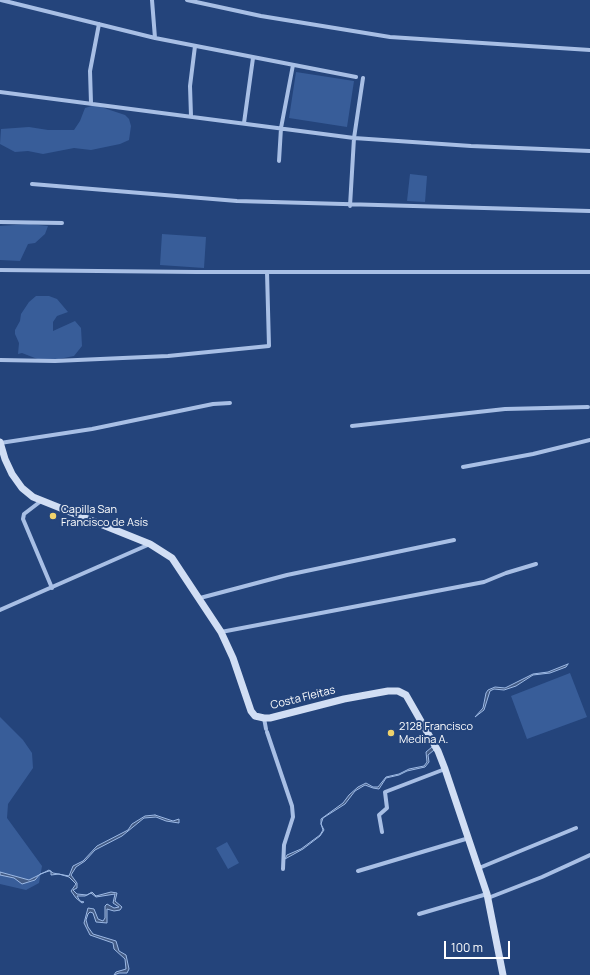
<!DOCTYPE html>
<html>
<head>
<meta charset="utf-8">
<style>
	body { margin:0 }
	#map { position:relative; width:590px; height:975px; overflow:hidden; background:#24447b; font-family:Manrope,sans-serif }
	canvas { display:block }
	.scale { position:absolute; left:444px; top:941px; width:66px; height:18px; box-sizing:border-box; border:2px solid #fff; border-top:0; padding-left:5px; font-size:12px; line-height:14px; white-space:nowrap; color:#fff; -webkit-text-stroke:3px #24447b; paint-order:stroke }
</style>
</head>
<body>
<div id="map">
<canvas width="590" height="975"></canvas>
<div class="scale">100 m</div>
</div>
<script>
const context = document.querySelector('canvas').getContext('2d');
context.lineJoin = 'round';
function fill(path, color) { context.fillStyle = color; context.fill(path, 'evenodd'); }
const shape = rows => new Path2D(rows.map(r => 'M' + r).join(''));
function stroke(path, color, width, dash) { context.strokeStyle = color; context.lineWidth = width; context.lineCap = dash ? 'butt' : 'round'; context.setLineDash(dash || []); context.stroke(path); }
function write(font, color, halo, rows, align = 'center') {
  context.font = font + ' Manrope,sans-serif'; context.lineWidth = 4; context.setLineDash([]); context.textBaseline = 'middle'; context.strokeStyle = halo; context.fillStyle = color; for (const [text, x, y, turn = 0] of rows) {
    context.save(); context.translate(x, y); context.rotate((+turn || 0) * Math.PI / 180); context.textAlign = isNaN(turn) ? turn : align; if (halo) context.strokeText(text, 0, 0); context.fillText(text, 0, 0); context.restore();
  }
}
fill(shape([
	[296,72,354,81,347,127,289,118],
	[95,105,125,115,129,119,131,126,129,140,120,144,91,150,74,148,43,154,28,151,15,152,0,144,1,129,29,127,48,130,74,130,80,121,85,108],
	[410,174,427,176,425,202,407,201],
	[29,224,48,226,45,234,35,243,28,244,20,261,0,260,0,226],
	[162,234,206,237,204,268,160,265],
	[36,296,49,296,57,299,68,312,57,316,53,322,53,331,75,321,81,328,82,346,74,356,59,359,40,360,22,353,18,354,19,343,15,334,15,330,20,321,21,314,29,302],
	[570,673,587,717,527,739,511,696],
	[0,717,23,740,32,753,33,768,8,804,7,818,42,866,39,883,26,890,0,884],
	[227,842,239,863,228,869,216,848]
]), '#385d99');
const water = shape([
	[568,664,566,667,550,673,533,675,516,686,504,690,494,689,490,691,484,710,475,717,483,708,486,693,488,690,495,687,505,688,533,674,548,672,568,664],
	[432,747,434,750,428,755,429,762,425,767,407,771,399,775,386,778,379,789,373,788,365,785,355,791,345,804,323,818,321,824,324,830,320,836,303,849,285,859,287,855,301,849,320,835,323,830,321,824,321,819,343,803,349,795,358,787,366,783,373,787,378,787,386,777,399,774,409,769,424,766,427,762,426,752,432,747],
	[155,815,173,821,179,819,179,823,166,821,156,817,144,818,122,836,95,850,85,861,76,867,71,875,77,883,77,888,73,890,77,894,87,895,92,892,96,896,111,892,117,893,115,901,122,907,120,910,114,911,107,909,107,923,96,922,93,913,90,912,88,914,86,920,88,927,93,934,116,941,119,951,126,955,129,969,127,973,119,973,114,975,116,972,126,969,125,959,114,949,113,943,90,935,84,923,88,908,94,909,98,919,103,921,105,918,105,906,107,904,114,908,119,907,113,903,115,894,96,897,91,893,85,896,77,896,80,901,84,902,82,903,76,898,71,891,76,884,69,877,59,874,51,875,51,871,49,871,40,874,35,880,22,884,14,878,0,875,0,872,29,880,49,870,53,873,69,876,73,866,83,861,97,846,128,830,132,824,145,816,155,815]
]);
fill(water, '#445c85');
stroke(water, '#9cb9e5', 1);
stroke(shape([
	[1,0,155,38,356,77],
	[152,0,155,38],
	[187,0,261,16,390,37,590,50],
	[0,92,354,138,471,146,590,151],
	[91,103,90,71,99,24],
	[191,116,190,86,195,46],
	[244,123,253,58],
	[279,161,281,128,293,65],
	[32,184,237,201,590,211],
	[350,206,354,138,363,78],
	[0,222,62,223],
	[0,270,196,272,590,272],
	[0,360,55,361,168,356,269,346,267,272],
	[352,426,505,409,588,407],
	[0,443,92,429,213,404,230,403],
	[463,467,533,454,590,440],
	[41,501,24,514,23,519,52,588],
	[200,598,287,575,454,540],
	[0,610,150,544],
	[221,632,484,582,506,573,536,564],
	[264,718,266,729],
	[267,732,292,806,293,817,284,845,283,869],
	[382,832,379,815,387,808,385,792,445,769],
	[479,868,576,828],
	[358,871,469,838],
	[488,898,542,877,590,855],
	[419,914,487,894]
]), '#a8bfe5', 4);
stroke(shape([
	[0,442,5,459,12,474,22,488,33,497,150,544,172,558,221,632,233,658,251,711,255,716,264,718,270,718,344,699,388,691,398,691,406,695,438,751,445,769,487,894,503,975]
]), '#d1def4', 7);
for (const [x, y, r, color] of [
	[53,516,4,"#efd26c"],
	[391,733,4,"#efd26c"]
]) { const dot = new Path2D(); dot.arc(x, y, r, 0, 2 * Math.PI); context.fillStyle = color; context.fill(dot); stroke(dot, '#24447b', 1.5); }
write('11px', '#fff', '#24447b', [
	["Capilla San",61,510],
	["Francisco de Asís",61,523],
	["2128 Francisco",399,727],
	["Medina A.",399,740]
], 'left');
write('11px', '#fff', '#24447b', [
	["Costa Fleitas",303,698,-14]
]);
</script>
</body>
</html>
